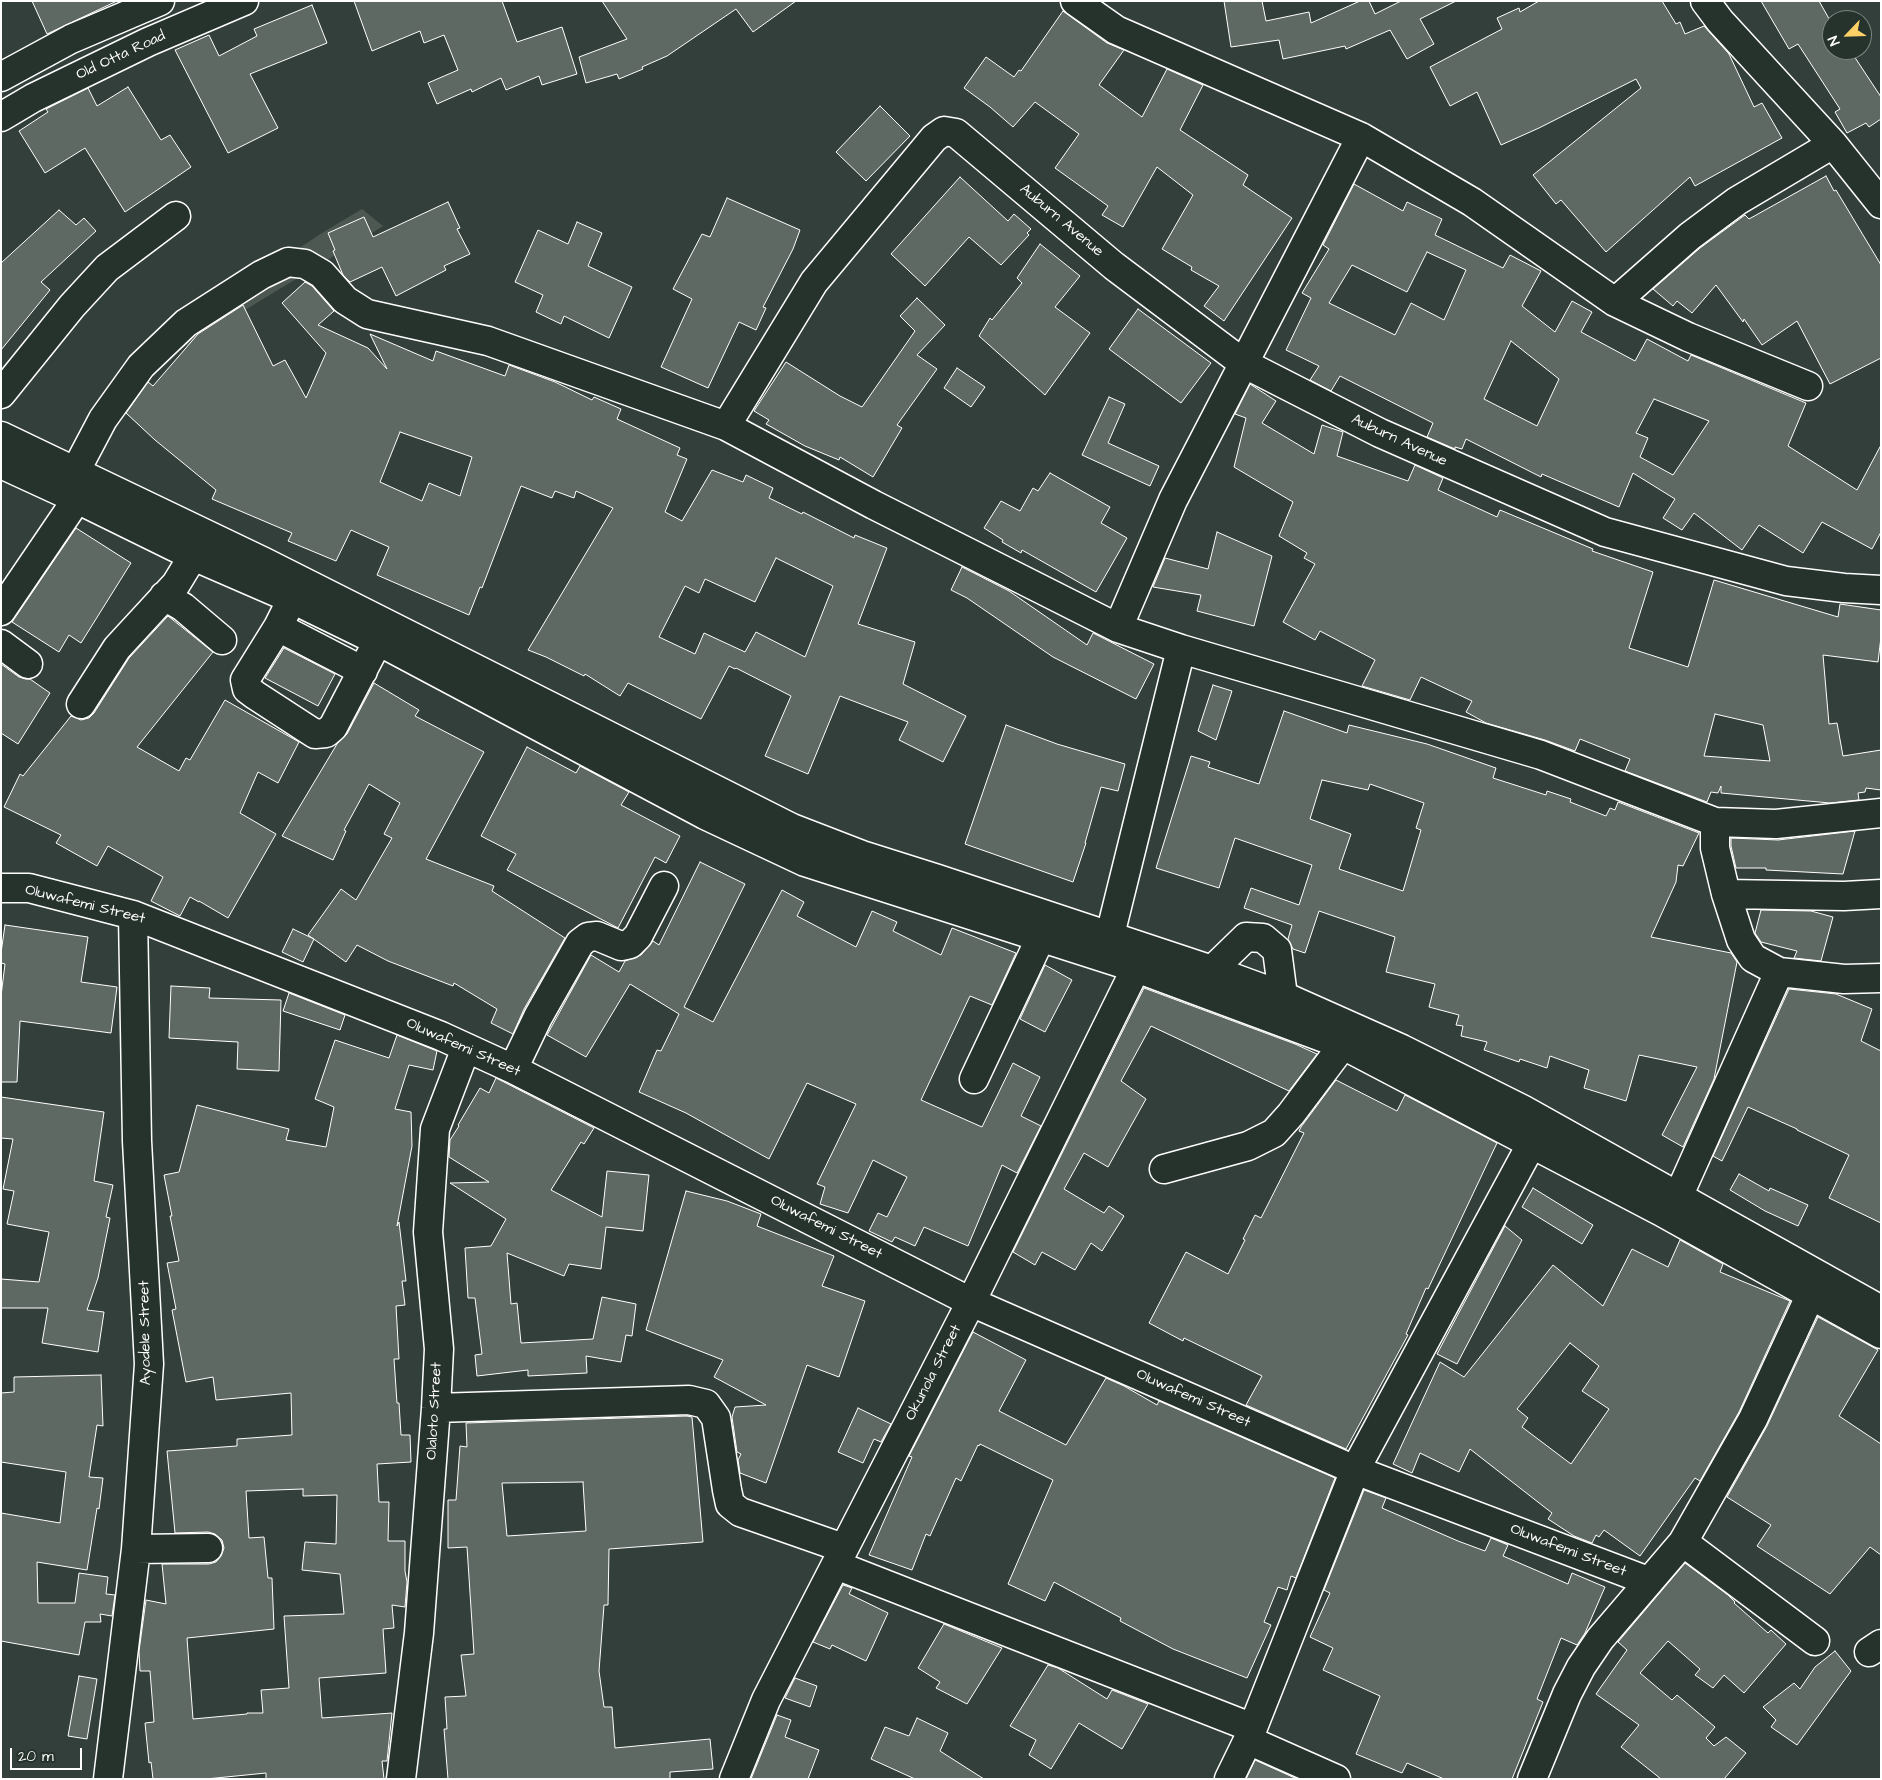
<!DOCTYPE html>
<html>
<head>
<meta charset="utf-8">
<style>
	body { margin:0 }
	#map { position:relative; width:1882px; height:1780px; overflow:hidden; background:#333f3a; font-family:"Architects Daughter",sans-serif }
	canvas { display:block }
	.frame { position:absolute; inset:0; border:2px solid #fff; pointer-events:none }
	.north { position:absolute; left:1822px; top:10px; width:50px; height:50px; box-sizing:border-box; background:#26332d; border:1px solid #7d8581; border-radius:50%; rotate:246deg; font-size:14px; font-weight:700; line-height:20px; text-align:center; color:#fff }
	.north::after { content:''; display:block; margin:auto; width:18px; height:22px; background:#ffd166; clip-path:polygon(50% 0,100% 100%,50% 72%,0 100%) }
	.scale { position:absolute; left:10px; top:1748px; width:72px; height:22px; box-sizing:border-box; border:2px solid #fff; border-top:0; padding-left:6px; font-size:15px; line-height:18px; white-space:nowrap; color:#fff; -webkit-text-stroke:4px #26332d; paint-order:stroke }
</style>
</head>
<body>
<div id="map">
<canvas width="1882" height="1780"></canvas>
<div class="frame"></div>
<div class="north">N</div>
<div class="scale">20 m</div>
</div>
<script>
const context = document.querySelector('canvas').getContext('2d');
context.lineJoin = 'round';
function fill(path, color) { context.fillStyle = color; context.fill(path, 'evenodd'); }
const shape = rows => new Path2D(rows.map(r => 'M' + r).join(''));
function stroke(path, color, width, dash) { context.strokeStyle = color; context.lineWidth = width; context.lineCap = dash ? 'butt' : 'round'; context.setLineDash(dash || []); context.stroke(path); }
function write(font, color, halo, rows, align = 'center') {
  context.font = font + ' "Architects Daughter",sans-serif'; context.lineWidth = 4.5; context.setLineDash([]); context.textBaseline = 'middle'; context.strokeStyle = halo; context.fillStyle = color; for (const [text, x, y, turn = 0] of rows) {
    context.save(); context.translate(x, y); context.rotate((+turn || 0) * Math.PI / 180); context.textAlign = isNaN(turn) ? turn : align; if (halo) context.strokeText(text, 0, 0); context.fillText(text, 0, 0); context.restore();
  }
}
fill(shape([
	[454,183,97,400,196,306,269,268,322,233,362,209,383,226]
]), '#4d5853');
const building = shape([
	[32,1,117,1,47,34,32,1],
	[354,1,502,1,517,42,562,27,577,74,542,85,539,76,506,90,501,78,472,92,471,89,437,104,428,83,458,70,444,35,424,43,420,31,372,51,354,1],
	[602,1,796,1,753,32,736,9,667,56,642,67,643,69,619,79,617,74,586,83,579,57,627,39,602,1],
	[1224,1,1262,1,1266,21,1309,12,1311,23,1360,1,1369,1,1375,14,1401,1,1456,1,1420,19,1434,44,1407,59,1390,30,1346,49,1345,46,1283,59,1279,40,1231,47,1224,1],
	[1539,1,1662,1,1676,24,1680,22,1685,34,1704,26,1729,54,1754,107,1762,103,1782,138,1695,186,1690,177,1606,252,1561,200,1556,204,1533,175,1641,88,1636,79,1539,128,1501,145,1477,92,1450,106,1430,67,1502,29,1497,18,1519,8,1520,12,1539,1],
	[1761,1,1819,1,1832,24,1832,50,1850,50,1881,97,1881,119,1869,127,1866,123,1847,133,1835,112,1840,109,1798,44,1789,49,1761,1],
	[312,5,327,43,250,74,278,128,228,153,175,50,209,35,219,56,257,36,254,29,312,5],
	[1063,11,1107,43,1124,50,1099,85,1142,117,1167,69,1203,85,1180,130,1248,175,1243,185,1292,218,1224,321,1204,306,1219,286,1191,270,1192,267,1162,249,1193,195,1157,167,1123,227,1102,215,1108,206,1055,168,1079,134,1035,102,1013,127,990,107,964,88,986,57,1014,77,1019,70,1021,71,1063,11],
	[128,87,161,140,170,135,191,167,125,212,85,148,45,173,19,131,48,112,46,109,88,88,97,106,128,87],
	[880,106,910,136,866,181,836,152,880,106],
	[1826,176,1834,191,1836,190,1881,265,1881,358,1830,384,1797,321,1762,345,1744,319,1743,322,1716,285,1692,313,1677,301,1673,306,1653,289,1700,248,1745,215,1749,219,1826,176],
	[960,177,1008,221,1014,214,1031,229,1027,233,1029,235,1001,265,969,237,925,286,891,254,960,177],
	[1354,184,1403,211,1407,202,1442,219,1435,235,1503,268,1510,255,1541,271,1522,306,1555,332,1572,301,1592,312,1581,332,1635,361,1647,339,1688,361,1691,355,1806,403,1788,446,1857,490,1881,445,1881,532,1872,549,1822,522,1803,553,1759,525,1742,550,1694,513,1682,530,1663,518,1675,499,1633,473,1619,507,1542,474,1541,477,1466,439,1462,449,1455,447,1455,449,1427,437,1433,423,1340,376,1331,391,1310,380,1319,366,1286,350,1311,298,1302,293,1329,249,1323,245,1354,184],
	[1427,252,1466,270,1444,320,1411,303,1395,335,1329,303,1352,265,1407,292,1427,252],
	[1511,341,1559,379,1537,426,1484,399,1511,341],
	[1654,399,1709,421,1673,475,1640,457,1648,438,1636,433,1654,399],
	[727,198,800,230,793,249,763,307,766,308,756,330,739,322,708,388,661,367,692,299,673,289,702,234,710,237,727,198],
	[448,202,460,228,457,229,470,254,444,266,446,270,396,296,382,267,350,282,343,275,333,251,335,250,328,233,364,217,373,237,448,202],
	[59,210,76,225,84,218,96,231,41,282,50,290,1,350,1,263,59,210],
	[577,222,602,233,588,266,632,287,609,338,564,316,561,324,536,312,543,295,515,282,538,230,568,244,577,222],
	[1040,244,1080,276,1055,307,1090,333,1045,395,979,336,990,318,992,320,1022,283,1017,278,1040,244],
	[305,282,312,286,334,311,318,325,368,348,387,369,370,334,433,361,436,351,505,376,509,365,555,382,592,400,594,397,621,409,617,419,680,448,677,455,687,459,665,512,682,521,712,470,743,482,746,475,773,488,769,498,802,514,803,512,854,538,855,535,887,548,858,624,915,642,903,684,966,716,943,762,899,740,908,722,840,696,808,774,765,756,791,696,736,668,735,669,729,666,701,719,628,683,620,696,585,674,584,676,546,657,528,650,613,508,576,491,574,498,555,491,552,498,521,486,482,588,480,587,469,615,377,575,389,547,351,530,336,561,288,541,292,533,212,499,216,490,155,440,126,413,148,382,153,386,198,334,243,305,273,366,285,360,306,398,326,353,282,303,305,282],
	[400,432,472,457,460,496,429,483,422,501,380,482,400,432],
	[776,558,833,586,805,657,756,632,745,652,704,633,695,654,659,637,685,586,699,593,705,579,755,602,776,558],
	[917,298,945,325,917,355,937,369,897,425,902,428,873,477,840,457,839,460,805,446,766,424,769,420,754,411,786,362,840,396,862,407,915,331,900,316,917,298],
	[1138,309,1211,363,1181,403,1109,349,1138,309],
	[957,368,985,387,971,407,944,388,957,368],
	[1250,384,1276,401,1262,423,1314,454,1322,425,1343,432,1337,456,1408,481,1415,465,1443,478,1438,490,1497,517,1500,510,1593,549,1592,551,1653,572,1629,648,1688,667,1714,580,1838,617,1840,604,1881,610,1881,637,1878,662,1823,655,1829,724,1837,723,1843,756,1881,750,1881,790,1866,788,1865,792,1858,793,1859,800,1830,803,1721,793,1721,786,1718,793,1711,792,1707,802,1625,771,1630,759,1580,739,1575,751,1545,740,1486,723,1466,712,1472,701,1421,677,1410,700,1362,686,1375,660,1320,631,1315,640,1283,622,1315,564,1304,558,1307,553,1279,536,1293,502,1234,467,1246,418,1235,414,1250,384],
	[1715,714,1763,725,1770,761,1704,756,1715,714],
	[1109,397,1125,404,1108,443,1159,466,1150,486,1082,455,1109,397],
	[1050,473,1110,507,1101,523,1127,538,1096,592,1022,550,1021,553,1002,542,1003,540,984,528,1001,501,1020,511,1033,488,1038,491,1050,473],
	[76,528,131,563,81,643,69,635,59,652,12,622,76,528],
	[1217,532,1272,556,1254,626,1197,611,1201,595,1153,587,1165,558,1208,569,1217,532],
	[962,567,1009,591,1087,645,1093,633,1154,664,1136,699,1053,657,967,598,951,590,962,567],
	[168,616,213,652,137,747,179,771,186,758,190,760,225,700,299,742,278,783,258,772,240,813,276,834,228,918,199,901,199,902,190,897,180,916,151,901,163,877,108,846,97,866,56,843,61,835,4,807,20,774,23,776,71,716,81,720,89,718,94,713,129,658,168,616],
	[284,648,335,674,318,706,265,678,284,648],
	[1,664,19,677,26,679,30,679,50,693,18,744,1,733,1,664],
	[374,683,419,710,415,716,484,752,426,859,494,886,492,891,565,938,524,1009,513,1034,491,1023,497,1009,454,983,453,986,388,961,357,945,346,962,308,935,341,889,356,900,392,838,384,834,400,803,369,784,344,830,346,831,333,860,282,836,337,744,347,734,374,683],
	[1213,685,1232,691,1216,740,1198,731,1213,685],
	[1284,711,1347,733,1349,725,1427,744,1496,768,1493,778,1546,795,1547,791,1571,799,1570,802,1606,816,1610,808,1615,810,1618,802,1699,833,1683,866,1678,865,1676,882,1651,937,1731,953,1737,962,1714,1079,1683,1147,1662,1135,1697,1067,1639,1055,1626,1101,1584,1088,1589,1070,1550,1056,1547,1068,1520,1059,1519,1062,1484,1050,1487,1042,1461,1036,1463,1026,1456,1025,1459,1015,1429,1007,1435,984,1386,972,1395,937,1319,911,1305,953,1293,949,1288,939,1292,925,1244,908,1251,888,1299,905,1312,865,1235,838,1219,888,1156,868,1191,756,1210,762,1208,767,1259,784,1284,711],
	[1322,780,1368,790,1370,784,1424,803,1416,828,1421,830,1403,891,1339,869,1351,834,1310,819,1322,780],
	[1006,725,1057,744,1125,764,1118,791,1101,787,1085,843,1086,843,1073,882,965,844,1006,725],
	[527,747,576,773,580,766,629,792,621,805,680,836,666,863,655,857,618,928,507,870,516,854,481,836,527,747],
	[1855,831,1843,874,1766,870,1766,868,1736,868,1731,846,1731,838,1778,840,1855,831],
	[700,862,745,884,684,1007,713,1022,782,890,804,902,797,916,856,947,872,911,897,922,893,931,941,955,952,928,1016,953,992,1005,970,996,921,1100,982,1127,1013,1063,1040,1077,1021,1116,1041,1126,1017,1173,1002,1165,968,1246,924,1227,915,1246,895,1237,892,1242,869,1231,878,1213,887,1217,907,1177,873,1160,848,1213,820,1204,825,1187,817,1184,856,1104,807,1083,769,1159,686,1113,639,1092,657,1050,661,1051,679,1014,630,984,586,1057,547,1035,591,955,619,972,625,961,641,955,653,941,659,945,700,862],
	[1761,910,1811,911,1833,917,1821,961,1794,958,1797,951,1761,942,1755,933,1761,910],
	[5,925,88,937,81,982,117,987,111,1033,20,1021,17,1082,1,1082,1,996,5,964,1,963,1,953,5,925],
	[293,929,314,939,303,962,282,952,293,929],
	[1045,965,1072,980,1045,1032,1020,1019,1045,965],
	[171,986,210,988,209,998,281,1000,279,1071,237,1069,238,1042,169,1038,171,986],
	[1144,988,1295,1044,1317,1054,1289,1091,1151,1026,1121,1081,1146,1099,1108,1167,1084,1153,1064,1189,1104,1213,1109,1206,1124,1216,1102,1251,1091,1243,1075,1270,1042,1252,1035,1265,1013,1252,1144,988],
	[1789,989,1836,994,1872,1009,1861,1041,1881,1051,1881,1223,1829,1198,1849,1155,1797,1130,1797,1129,1748,1107,1722,1161,1713,1156,1789,989],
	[289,993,345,1015,340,1030,283,1011,289,993],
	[397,1035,437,1051,433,1070,409,1065,395,1109,411,1112,412,1146,397,1226,399,1222,406,1281,402,1281,405,1305,396,1306,399,1359,394,1359,397,1403,399,1403,401,1435,410,1435,411,1462,377,1464,379,1502,389,1502,388,1541,405,1541,405,1571,407,1582,405,1607,392,1605,394,1628,383,1629,386,1673,319,1678,322,1718,392,1713,387,1761,382,1761,384,1779,266,1779,266,1773,206,1779,153,1779,151,1762,149,1763,145,1723,154,1722,150,1671,140,1671,139,1651,146,1600,166,1604,162,1564,209,1564,216,1562,221,1556,224,1548,222,1540,215,1534,208,1532,175,1533,167,1451,237,1446,237,1439,292,1435,291,1393,216,1400,213,1377,186,1382,172,1310,176,1309,167,1263,179,1261,170,1216,172,1216,164,1175,179,1172,197,1105,289,1129,286,1140,326,1147,334,1107,315,1099,335,1040,389,1058,397,1035],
	[303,1489,303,1496,337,1495,336,1544,305,1542,302,1570,340,1574,344,1614,284,1616,289,1688,261,1690,263,1713,247,1713,247,1714,193,1719,187,1638,274,1629,272,1578,268,1578,264,1537,249,1538,246,1491,303,1489],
	[496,1078,594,1128,584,1144,581,1142,551,1190,602,1217,607,1171,649,1175,643,1231,606,1227,601,1269,569,1264,564,1276,507,1253,511,1304,517,1303,521,1343,593,1339,602,1297,636,1304,632,1336,626,1335,621,1362,586,1356,587,1373,528,1376,528,1370,477,1376,475,1355,482,1354,475,1298,468,1298,465,1248,491,1246,506,1219,450,1183,489,1182,449,1157,450,1140,459,1126,458,1125,480,1088,489,1093,496,1078],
	[1336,1080,1397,1111,1405,1095,1497,1143,1428,1289,1426,1288,1406,1334,1408,1335,1346,1449,1246,1405,1262,1376,1184,1338,1183,1341,1149,1323,1186,1252,1228,1274,1245,1240,1243,1239,1255,1215,1261,1218,1304,1133,1299,1131,1301,1127,1336,1080],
	[1,1097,104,1112,94,1181,113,1185,106,1217,110,1218,98,1278,87,1310,104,1312,98,1352,42,1343,48,1308,1,1308,1,1279,39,1282,49,1232,7,1224,14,1191,3,1189,13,1139,1,1138,1,1097],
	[1739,1174,1769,1191,1770,1188,1808,1205,1798,1226,1765,1211,1730,1190,1739,1174],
	[1533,1188,1593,1225,1582,1244,1522,1207,1533,1188],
	[686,1191,727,1201,761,1214,757,1226,834,1256,822,1286,865,1301,839,1377,807,1365,766,1483,740,1473,738,1460,741,1454,737,1452,732,1417,735,1407,766,1405,714,1377,723,1360,646,1330,686,1191],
	[1505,1226,1522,1240,1457,1364,1437,1354,1505,1226],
	[1680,1240,1723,1264,1720,1272,1790,1301,1739,1412,1700,1481,1695,1478,1640,1556,1604,1530,1599,1537,1596,1535,1592,1543,1574,1536,1548,1519,1552,1513,1470,1449,1459,1472,1420,1453,1412,1473,1393,1464,1440,1362,1464,1377,1553,1265,1603,1306,1632,1249,1668,1267,1680,1240],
	[1570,1343,1599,1366,1582,1391,1609,1409,1571,1464,1522,1427,1528,1418,1517,1409,1570,1343],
	[1818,1317,1878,1350,1839,1416,1881,1444,1881,1555,1870,1547,1830,1594,1757,1546,1771,1525,1727,1497,1767,1426,1818,1317],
	[973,1332,1026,1360,999,1411,1066,1445,1106,1378,1124,1386,1157,1405,1159,1401,1335,1478,1296,1578,1291,1576,1287,1590,1278,1587,1264,1622,1271,1625,1247,1678,1173,1649,1120,1621,1121,1618,1054,1582,1045,1601,1008,1584,1053,1480,980,1444,979,1446,978,1445,961,1481,956,1478,930,1536,926,1534,912,1570,869,1555,912,1457,909,1456,973,1332],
	[101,1375,103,1426,97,1425,89,1477,103,1478,99,1509,97,1508,87,1570,37,1562,38,1603,75,1603,79,1573,108,1577,106,1594,115,1595,112,1616,100,1614,101,1622,85,1622,79,1655,1,1641,1,1513,60,1523,66,1472,1,1462,1,1393,14,1392,14,1377,101,1375],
	[858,1408,891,1424,881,1442,874,1439,863,1463,838,1452,858,1408],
	[687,1416,692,1417,703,1542,609,1549,608,1605,604,1605,599,1671,604,1707,612,1707,615,1748,710,1739,713,1769,670,1772,670,1779,448,1779,444,1729,447,1729,445,1697,466,1696,461,1655,474,1654,467,1547,448,1548,448,1500,456,1500,460,1446,467,1447,466,1423,687,1416],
	[583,1482,586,1531,507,1536,502,1483,583,1482],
	[1364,1490,1386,1498,1382,1508,1458,1541,1485,1551,1491,1538,1508,1545,1503,1556,1568,1584,1572,1573,1605,1587,1585,1633,1577,1645,1561,1638,1537,1699,1543,1702,1512,1779,1444,1779,1407,1763,1402,1773,1356,1754,1380,1696,1323,1670,1333,1648,1310,1637,1330,1593,1324,1590,1364,1490],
	[1685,1563,1728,1595,1735,1602,1734,1603,1768,1633,1771,1630,1786,1644,1744,1693,1724,1675,1713,1688,1695,1675,1700,1669,1668,1641,1640,1673,1672,1700,1677,1695,1715,1727,1706,1738,1714,1746,1726,1737,1746,1753,1724,1779,1661,1779,1621,1747,1639,1725,1596,1694,1627,1650,1618,1642,1685,1563],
	[843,1585,852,1588,849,1594,888,1613,866,1661,832,1645,830,1649,813,1642,843,1585],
	[944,1624,1002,1648,967,1704,936,1688,940,1682,918,1668,944,1624],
	[1835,1651,1851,1671,1797,1745,1771,1727,1776,1720,1763,1707,1794,1683,1800,1689,1815,1667,1835,1651],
	[1048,1665,1058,1668,1107,1699,1112,1690,1148,1704,1122,1749,1079,1723,1051,1769,1029,1755,1036,1740,1010,1726,1048,1665],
	[79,1676,97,1679,87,1739,68,1736,79,1676],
	[795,1678,817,1686,810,1707,785,1698,795,1678],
	[777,1715,791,1720,785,1737,819,1750,808,1779,751,1779,777,1715],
	[917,1718,948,1733,940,1751,984,1779,915,1779,871,1759,885,1727,909,1736,917,1718],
	[1255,1760,1297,1779,1246,1779,1255,1760]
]);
fill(building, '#5f6964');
stroke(building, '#fff', 1);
const minor = shape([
	[1075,1,1116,30,1361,137,1472,202,1615,302,1688,337,1808,386],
	[1705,1,1720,21,1833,144,1881,204],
	[1615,302,1690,236,1737,201,1833,144],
	[1,394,72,306,107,268,176,216],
	[726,426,814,282,934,138,944,131,956,133,1114,266,1243,363,1380,433,1605,532,1786,581,1844,588,1881,590],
	[75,472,103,419,141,366,186,323,261,275,288,262,305,264,322,274,345,300,367,314,488,341,726,426,874,505,1118,628,1181,649,1541,755,1715,822,1715,848,1726,894,1741,940,1753,958,1779,972,1678,1197],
	[164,596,183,607,222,640],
	[292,599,278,627,245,680,247,689,255,695,315,734,326,733,333,727,378,641],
	[1,611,77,499],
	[278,627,363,671],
	[1118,628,1173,500,1361,137],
	[1,644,28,664],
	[81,704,117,648,176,584,193,556],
	[1715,822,1776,824,1881,813],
	[1,888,29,888,133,915,441,1036,513,1069,971,1302,1355,1470,1648,1581],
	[1726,894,1844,896,1881,894],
	[1110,935,1181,649],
	[1212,970,1246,937,1263,938,1277,950,1283,996],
	[1779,972,1844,979,1881,978],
	[513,1069,538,1017,580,943,588,937,597,936,621,946,630,944,638,936,664,886],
	[974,1079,1041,937],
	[1164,1169,1248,1146,1274,1133,1291,1114,1343,1045],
	[436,1408,689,1400,706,1404,716,1418,727,1490,730,1504,740,1512,843,1548],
	[1683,1542,1815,1641],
	[136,1549,208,1548],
	[836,1565,1253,1728],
	[1869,1652,1881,1644],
	[1248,1740,1336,1779],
	[108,1779,136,1549,149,1364,137,1141,133,915],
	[401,1779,419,1633,436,1408,439,1349,428,1232,435,1129,466,1048],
	[734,1779,766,1700,971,1302,1136,968],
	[1229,1779,1248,1740,1355,1470,1532,1143],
	[1532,1779,1567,1694,1581,1667,1600,1639,1683,1542,1753,1419,1811,1294]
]);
const major = shape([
	[1,77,71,39,160,1],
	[1,117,33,98,148,42,244,1],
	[1,436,264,562,792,828,862,855,938,879,1212,970,1283,996,1402,1049,1522,1109,1881,1310],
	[1,464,77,499,193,556,292,599,378,641,705,815,805,862,1136,968,1343,1045,1660,1211,1881,1334]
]);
stroke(minor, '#fff', 31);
stroke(major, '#fff', 31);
stroke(minor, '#26332d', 28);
stroke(major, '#26332d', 28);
write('15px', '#fff', '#26332d', [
	["Old Otta Road",121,56,-25],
	["Auburn Avenue",1061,221,40],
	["Auburn Avenue",1399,441,25],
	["Oluwafemi Street",85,905,14],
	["Oluwafemi Street",463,1048,24],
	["Oluwafemi Street",826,1228,27],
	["Ayodele Street",146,1333,-91],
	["Okunola Street",934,1373,-63],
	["Oluwafemi Street",1193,1399,24],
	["Olaloto Street",435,1411,-87],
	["Oluwafemi Street",1568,1551,21]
]);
</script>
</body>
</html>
